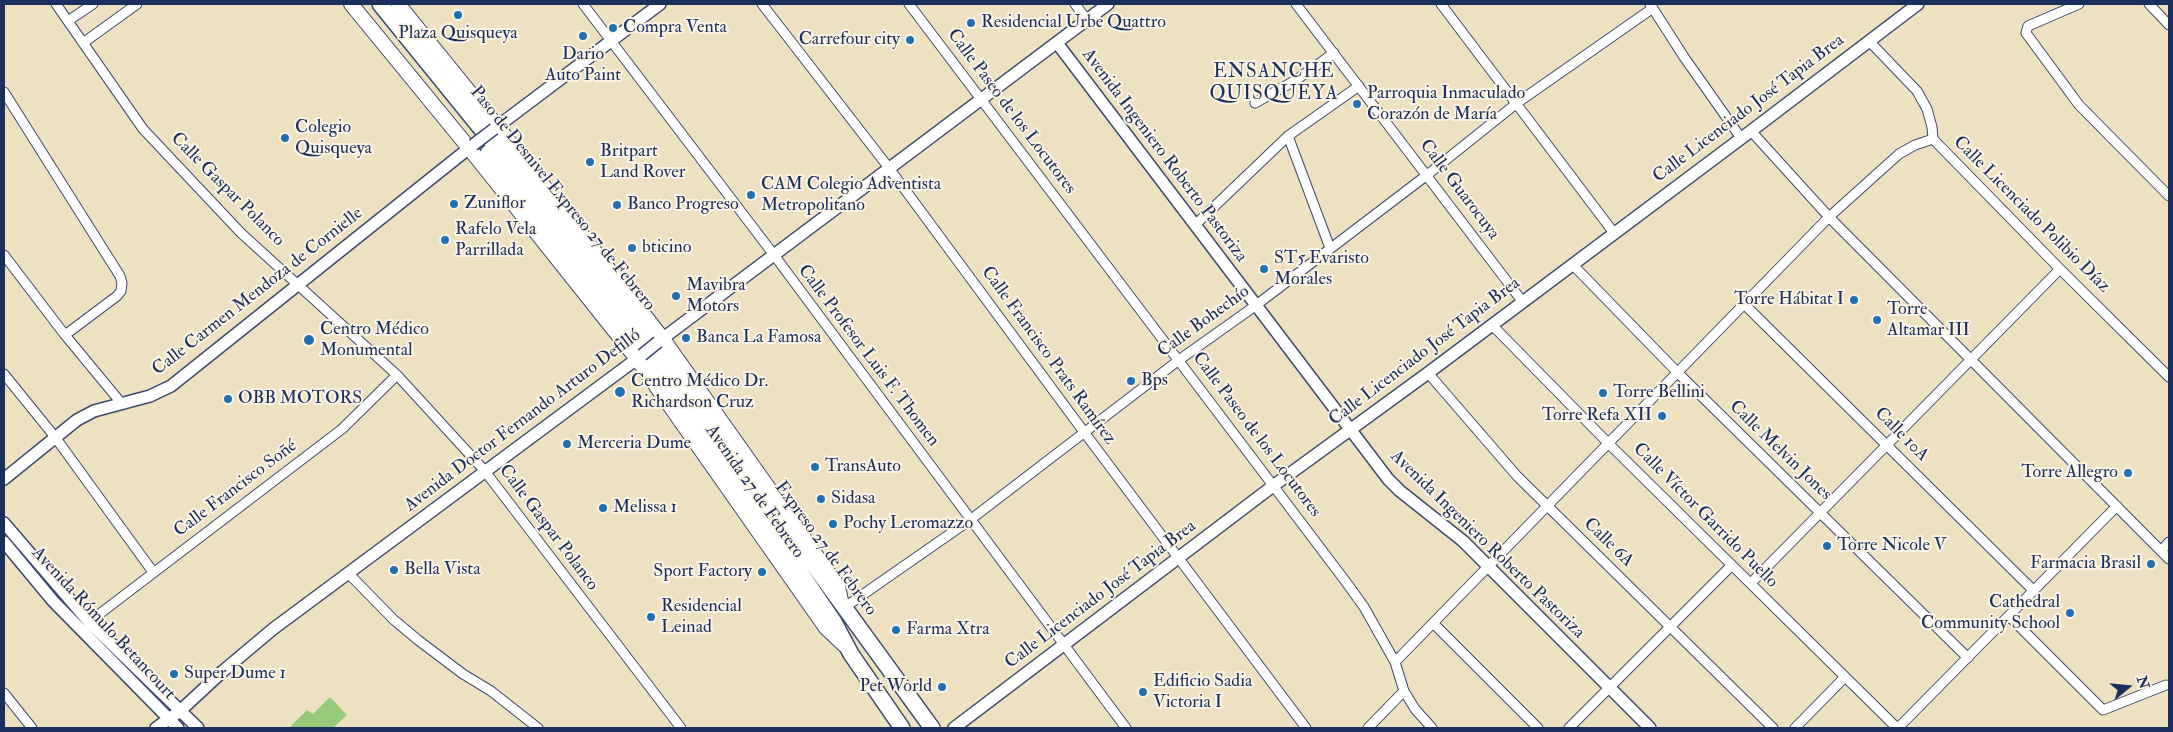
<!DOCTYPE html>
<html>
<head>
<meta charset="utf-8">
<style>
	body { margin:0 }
	#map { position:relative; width:2173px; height:732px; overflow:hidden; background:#eee1c1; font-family:"IM FELL Double Pica",serif }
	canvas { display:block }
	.frame { position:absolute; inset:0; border:5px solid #1b2f5e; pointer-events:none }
	.north { position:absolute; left:2103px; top:662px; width:50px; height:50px; -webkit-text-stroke:4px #fcf5e5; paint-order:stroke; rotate:73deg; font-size:14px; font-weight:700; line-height:20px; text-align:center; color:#1b2f5e }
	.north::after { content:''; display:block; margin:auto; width:18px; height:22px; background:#1b2f5e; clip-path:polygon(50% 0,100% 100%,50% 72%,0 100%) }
</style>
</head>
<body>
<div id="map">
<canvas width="2173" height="732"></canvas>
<div class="frame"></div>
<div class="north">N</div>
</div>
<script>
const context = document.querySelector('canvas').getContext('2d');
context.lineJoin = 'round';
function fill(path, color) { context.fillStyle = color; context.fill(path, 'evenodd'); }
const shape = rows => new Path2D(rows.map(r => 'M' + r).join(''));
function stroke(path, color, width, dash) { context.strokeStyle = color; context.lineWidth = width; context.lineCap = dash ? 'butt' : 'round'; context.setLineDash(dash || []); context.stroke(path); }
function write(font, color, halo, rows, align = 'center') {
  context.font = font + ' "IM FELL Double Pica",serif'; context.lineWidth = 4; context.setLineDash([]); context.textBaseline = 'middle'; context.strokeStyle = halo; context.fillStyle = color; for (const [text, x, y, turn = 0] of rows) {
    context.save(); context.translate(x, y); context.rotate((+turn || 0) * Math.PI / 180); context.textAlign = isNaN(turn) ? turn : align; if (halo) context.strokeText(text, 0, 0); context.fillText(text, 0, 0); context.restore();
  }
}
fill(shape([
	[330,697,347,715,333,728,289,728,307,710,313,714]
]), '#97c97a');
const street = shape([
	[56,4,143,129,241,233,397,375,484,470,681,728],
	[583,4,774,255,1126,728],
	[762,4,889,168,1084,432,1306,728],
	[909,4,1346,582,1364,607,1395,662,1404,691,1415,709,1432,728],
	[1075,4,1087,20],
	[1296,4,1522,301],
	[1441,4,1614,233],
	[1650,4,1684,57,1741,138],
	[2079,4,2028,26,2026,33,2079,105,2169,196],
	[2149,4,2169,25],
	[68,21,93,4],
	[1869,41,1917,91,1927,109,1932,127,1933,139,2060,269,2169,377],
	[83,43,137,4],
	[4,92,120,276,122,283,121,291,117,296,65,335],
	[1255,103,1296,80,1334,53],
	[1751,131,1829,217,2169,559],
	[1288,136,1330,248],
	[1195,225,1288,136,1359,86],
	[4,255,65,335,122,404],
	[1572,264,1680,375,1968,658],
	[1744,304,2034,591],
	[1492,325,1609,444,1897,728],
	[1428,373,1517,476,1773,728],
	[4,374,55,437,153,572],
	[2161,551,2169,542],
	[348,573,394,620,418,640,463,674,491,691,538,728],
	[1751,583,2060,269],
	[845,607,970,520,1179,360,1255,306,1427,175,1517,103,1653,8],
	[2009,616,2103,710,2166,685],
	[89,622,342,429,397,375],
	[1433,623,1538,728],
	[1395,662,1829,217,1899,154,1915,145,1933,139],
	[4,693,32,728],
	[1368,728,1404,691],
	[1569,728,1732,565],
	[1795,728,1845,677],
	[1898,728,2117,506]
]);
const secondary = shape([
	[1057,43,1388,479,1400,491,1463,541,1650,728],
	[494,129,660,4],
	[658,342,1108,4],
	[4,479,77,420,94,411,150,396,171,386,473,145],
	[4,523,89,622,198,728],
	[4,542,53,601,178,728],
	[156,728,180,711,223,671,273,629,642,355],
	[954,728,1273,486,1428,373,1751,131,1918,4]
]);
const primary = shape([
	[351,4,469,148,637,359,826,628,844,645],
	[398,4,497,126,663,339,838,586,841,601]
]);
const highway = shape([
	[380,4,629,311,932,728],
	[488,153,629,327,775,535,834,622,851,654,902,728]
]);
stroke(street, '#3b4a6d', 11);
stroke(secondary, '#3b4a6d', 14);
stroke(primary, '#3b4a6d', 16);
stroke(highway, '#3b4a6d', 18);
stroke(street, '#fff', 9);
stroke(secondary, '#fff', 11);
stroke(primary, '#fff', 14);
stroke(highway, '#fff', 15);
const secondaryBridge = shape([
	[473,145,494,129],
	[642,355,658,342]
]);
stroke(secondaryBridge, '#3b4a6d', 14, []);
stroke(secondaryBridge, '#fff', 11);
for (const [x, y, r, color] of [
	[458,15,5,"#1f6fb2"],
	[971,23,5,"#1f6fb2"],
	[613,28,5,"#1f6fb2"],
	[583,36,5,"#1f6fb2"],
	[910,40,5,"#1f6fb2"],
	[1357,104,5,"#1f6fb2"],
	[285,138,5,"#1f6fb2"],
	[590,162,5,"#1f6fb2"],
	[751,195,5,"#1f6fb2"],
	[454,204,5,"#1f6fb2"],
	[617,205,5,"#1f6fb2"],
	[445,240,5,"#1f6fb2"],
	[632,248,5,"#1f6fb2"],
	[1264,269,5,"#1f6fb2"],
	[676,296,5,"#1f6fb2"],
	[1854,300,5,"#1f6fb2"],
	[1877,320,5,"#1f6fb2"],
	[686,338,5,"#1f6fb2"],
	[309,340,6,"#1f6fb2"],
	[1131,381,5,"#1f6fb2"],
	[620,392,6,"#1f6fb2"],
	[1603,393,5,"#1f6fb2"],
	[228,399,5,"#1f6fb2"],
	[1662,416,5,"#1f6fb2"],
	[567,444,5,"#1f6fb2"],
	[815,467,5,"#1f6fb2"],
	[2128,473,5,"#1f6fb2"],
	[821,499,5,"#1f6fb2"],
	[603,508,5,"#1f6fb2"],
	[833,524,5,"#1f6fb2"],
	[1827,546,5,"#1f6fb2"],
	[2151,564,5,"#1f6fb2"],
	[394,570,5,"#1f6fb2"],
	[762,572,5,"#1f6fb2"],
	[2070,613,5,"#1f6fb2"],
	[651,617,5,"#1f6fb2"],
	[896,630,5,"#1f6fb2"],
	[174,674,5,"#1f6fb2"],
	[942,687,5,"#1f6fb2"],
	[1143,692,5,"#1f6fb2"]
]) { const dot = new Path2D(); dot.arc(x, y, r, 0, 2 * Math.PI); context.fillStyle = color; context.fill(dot); stroke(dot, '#fcf5e5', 2); }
write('18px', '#1b2f5e', '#fcf5e5', [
	["Residencial Urbe Quattro",981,23],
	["Compra Venta",623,28],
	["Plaza Quisqueya",458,34,"center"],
	["Carrefour city",900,40,"right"],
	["Dario",583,55,"center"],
	["Auto Paint",583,76,"center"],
	["Parroquia Inmaculado",1367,94],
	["Corazón de María",1367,115],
	["Colegio",295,128],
	["Quisqueya",295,149],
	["Britpart",600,152],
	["Land Rover",600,173],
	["CAM Colegio Adventista",761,185],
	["Metropolitano",761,206],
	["Zuniflor",464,204],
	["Banco Progreso",627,205],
	["Rafelo Vela",455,230],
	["Parrillada",455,251],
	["bticino",642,248],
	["ST5 Evaristo",1274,259],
	["Morales",1274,280],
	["Mavibra",686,286],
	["Motors",686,307],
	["Torre Hábitat I",1844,300,"right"],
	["Torre",1887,310],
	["Altamar III",1887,331],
	["Centro Médico",320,330],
	["Monumental",320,351],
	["Banca La Famosa",696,338],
	["Bps",1141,381],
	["Centro Médico Dr.",631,382],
	["Richardson Cruz",631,403],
	["Torre Bellini",1613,393],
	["OBB MOTORS",238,399],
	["Torre Refa XII",1652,416,"right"],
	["Merceria Dume",577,444],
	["TransAuto",825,467],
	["Torre Allegro",2118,473,"right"],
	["Sidasa",831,499],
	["Melissa 1",613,508],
	["Pochy Leromazzo",843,524],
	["Torre Nicole V",1837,546],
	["Farmacia Brasil",2141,564,"right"],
	["Bella Vista",404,570],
	["Sport Factory",752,572,"right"],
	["Cathedral",2060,603,"right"],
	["Community School",2060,624,"right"],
	["Residencial",661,607],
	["Leinad",661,628],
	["Farma Xtra",906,630],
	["Super Dume 1",184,674],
	["Edificio Sadia",1153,682],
	["Victoria I",1153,703],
	["Pet World",932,687,"right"]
], 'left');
write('18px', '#1b2f5e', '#fcf5e5', [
	["Calle Licenciado José Tapia Brea",1749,109,-37],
	["Calle Paseo de los Locutores",1011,112,53],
	["Avenida Ingeniero Roberto Pastoriza",1164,156,53],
	["Calle Gaspar Polanco",227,190,45],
	["Calle Guarocuya",1459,190,53],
	["Paso de Desnivel Expreso 27 de Febrero",562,199,51],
	["Calle Licenciado Polibio Díaz",2031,215,45],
	["Calle Carmen Mendoza de Cornielle",258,292,-38],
	["Calle Bohechío",1204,322,-36],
	["Calle Licenciado José Tapia Brea",1425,352,-37],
	["Calle Profesor Luis F. Thomen",868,356,53],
	["Calle Francisco Prats Ramírez",1048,356,54],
	["Avenida Doctor Fernando Arturo Defilló",523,421,-37],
	["Calle Paseo de los Locutores",1256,435,53],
	["Calle 10A",1901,435,45],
	["Calle Melvin Jones",1780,451,44],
	["Calle Francisco Soñé",236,489,-37],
	["Avenida 27 de Febrero",754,492,55],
	["Calle Víctor Garrido Puello",1705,516,45],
	["Calle Gaspar Polanco",548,528,53],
	["Calle 6A",1608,543,44],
	["Avenida Ingeniero Roberto Pastoriza",1487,545,44],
	["Expreso 27 de Febrero",825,549,54],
	["Calle Licenciado José Tapia Brea",1101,595,-37],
	["Avenida Rómulo Betancourt",103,624,47]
]);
context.letterSpacing = '1px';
write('19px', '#1b2f5e', '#fcf5e5', [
	["ENSANCHE",1274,73],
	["QUISQUEYA",1274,95]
]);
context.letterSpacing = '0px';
</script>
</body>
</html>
